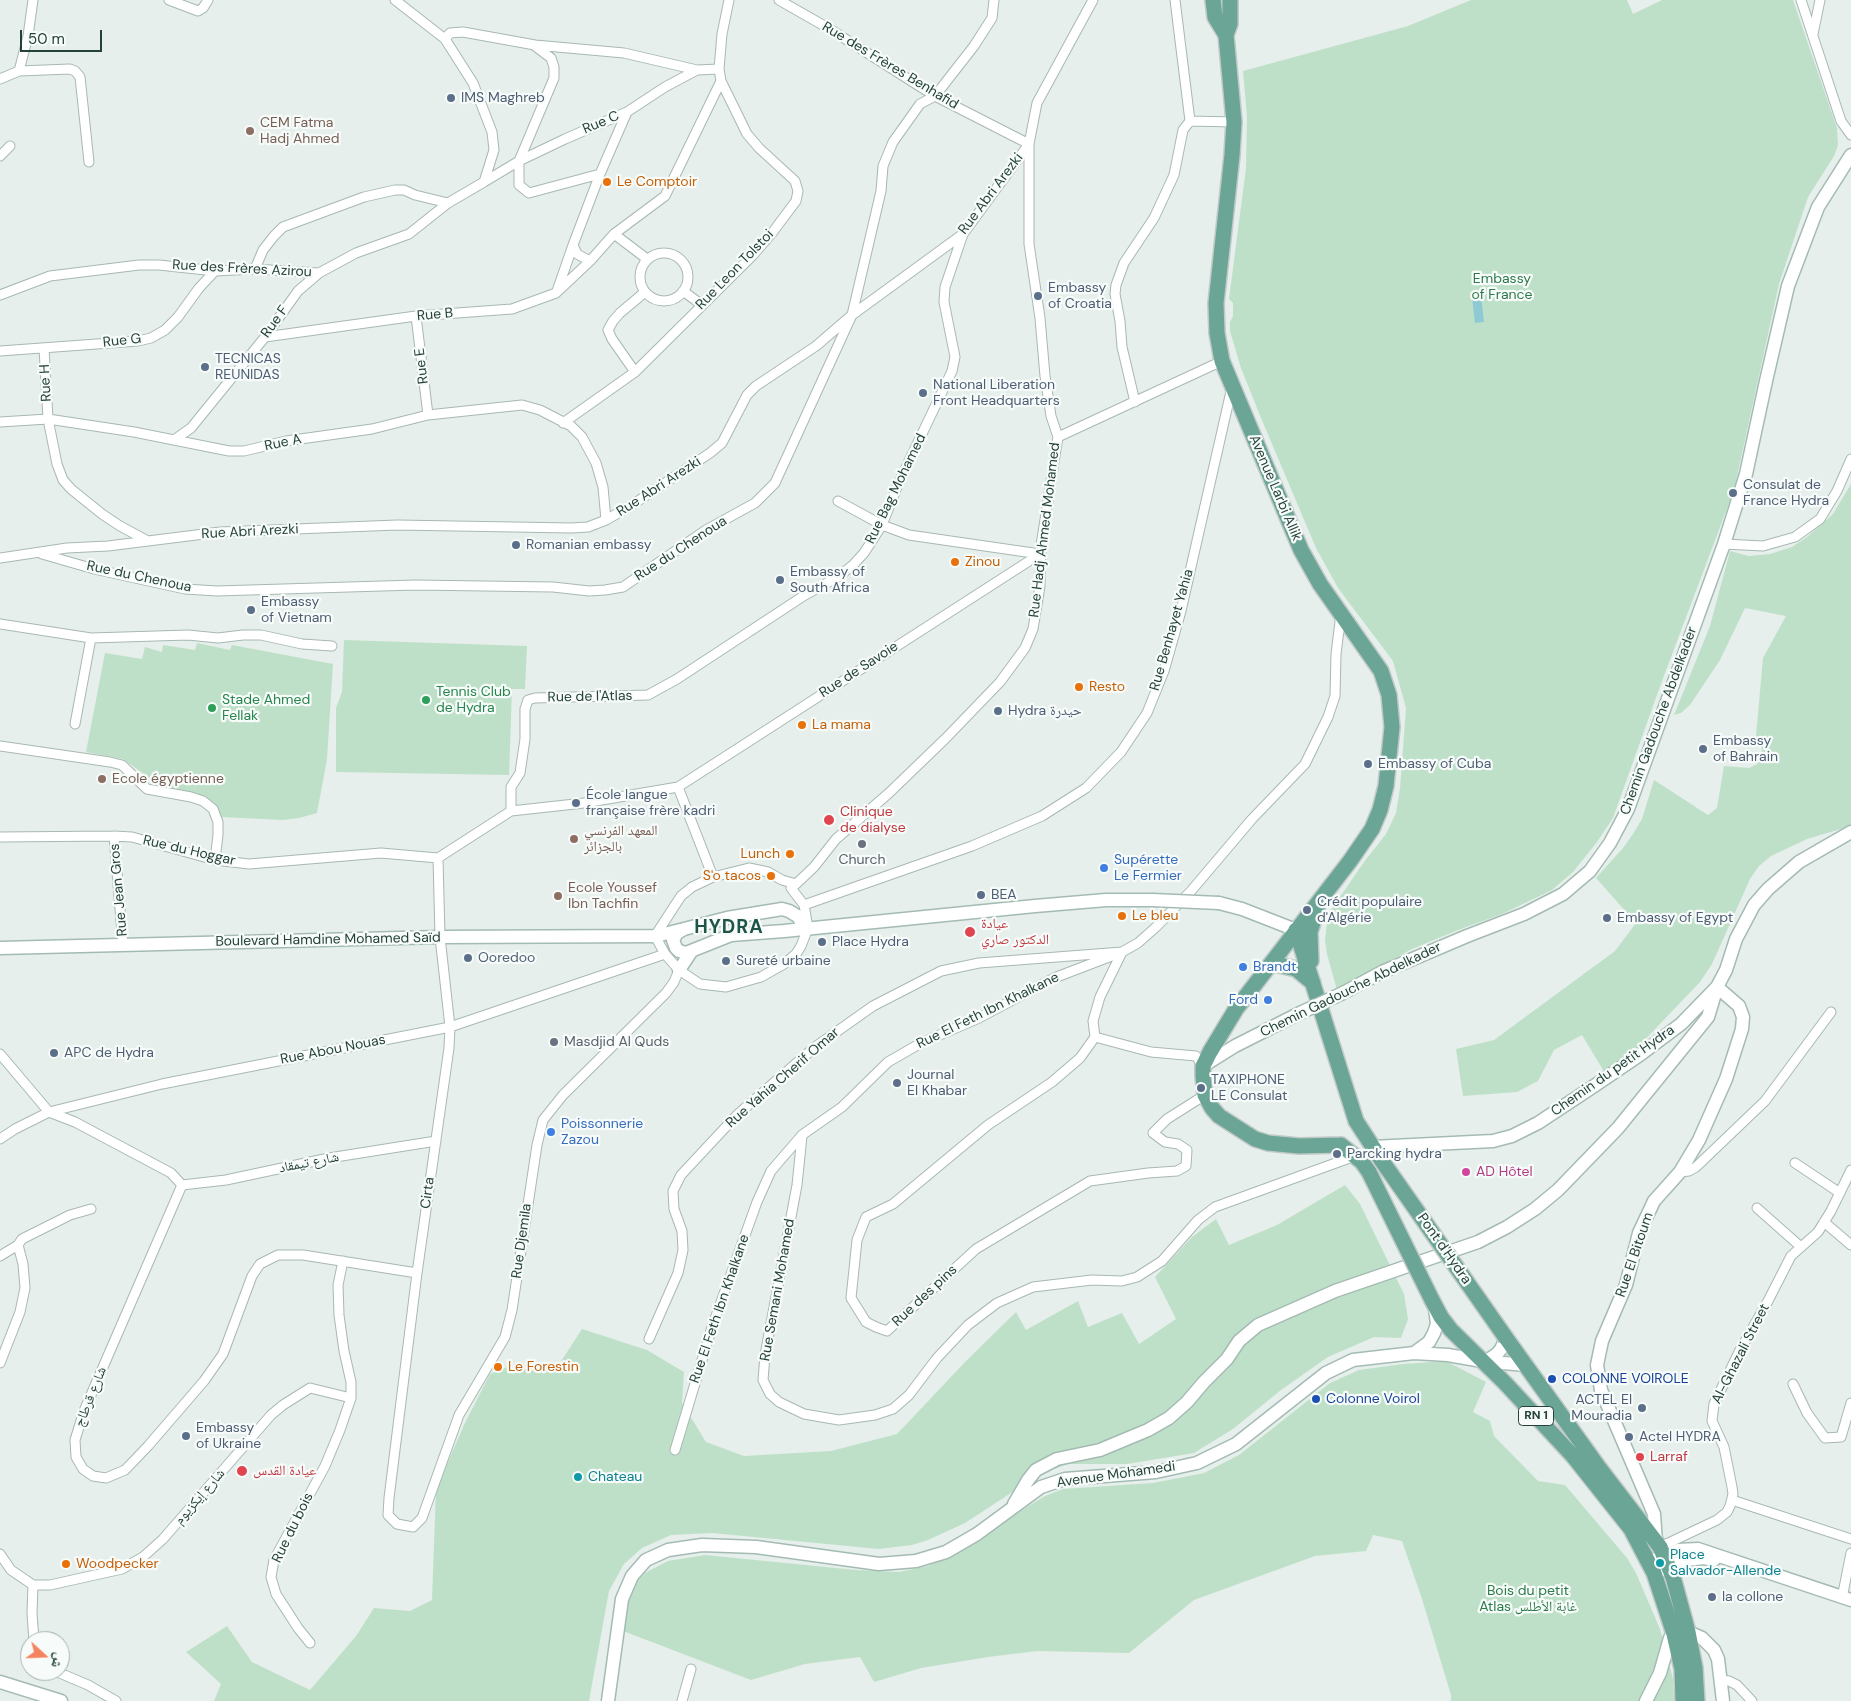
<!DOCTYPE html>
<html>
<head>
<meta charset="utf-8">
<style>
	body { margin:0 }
	#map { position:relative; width:1851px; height:1701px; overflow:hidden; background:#e6efeb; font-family:"DM Sans","Noto Naskh Arabic",sans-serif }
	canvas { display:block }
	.north { position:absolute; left:20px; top:1631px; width:50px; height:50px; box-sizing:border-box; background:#f7fbf9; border:1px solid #a3b1ad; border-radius:50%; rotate:110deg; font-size:14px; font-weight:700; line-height:20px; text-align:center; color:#24423a }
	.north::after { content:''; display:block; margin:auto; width:18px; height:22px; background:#f4845f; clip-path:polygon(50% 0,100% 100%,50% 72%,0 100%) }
	.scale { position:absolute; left:20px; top:30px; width:82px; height:22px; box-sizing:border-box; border:2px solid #24423a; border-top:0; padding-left:6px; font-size:15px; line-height:18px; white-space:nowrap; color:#24423a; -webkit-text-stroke:4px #f7fbf9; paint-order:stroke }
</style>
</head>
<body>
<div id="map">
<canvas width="1851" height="1701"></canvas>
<div class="north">ش</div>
<div class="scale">50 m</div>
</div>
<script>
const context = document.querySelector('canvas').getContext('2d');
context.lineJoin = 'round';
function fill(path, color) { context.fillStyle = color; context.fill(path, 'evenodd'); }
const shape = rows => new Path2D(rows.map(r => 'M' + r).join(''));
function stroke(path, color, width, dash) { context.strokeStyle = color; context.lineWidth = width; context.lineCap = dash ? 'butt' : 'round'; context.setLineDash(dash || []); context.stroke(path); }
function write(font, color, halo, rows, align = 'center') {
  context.font = font + ' "DM Sans","Noto Naskh Arabic",sans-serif'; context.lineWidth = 4.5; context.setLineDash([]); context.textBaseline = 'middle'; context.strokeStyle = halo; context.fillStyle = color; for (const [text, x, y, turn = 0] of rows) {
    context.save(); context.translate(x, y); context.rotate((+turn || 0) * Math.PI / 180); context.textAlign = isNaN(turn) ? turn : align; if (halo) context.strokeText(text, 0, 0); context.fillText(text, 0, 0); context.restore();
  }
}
fill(shape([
	[1471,0,1627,0,1633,14,1662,0,1793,0,1837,128,1838,145,1834,156,1808,197,1779,284,1734,490,1662,681,1613,818,1597,842,1573,872,1552,890,1502,914,1458,930,1412,949,1337,990,1327,954,1325,940,1327,923,1331,910,1364,862,1386,834,1396,813,1400,788,1406,708,1393,661,1338,588,1316,548,1261,418,1241,368,1230,331,1230,322,1233,316,1233,303,1229,299,1246,168,1247,116,1243,71,1408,26],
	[1851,484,1851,826,1807,839,1771,856,1759,866,1750,879,1712,964,1700,982,1634,1051,1605,1073,1582,1035,1554,1050,1538,1081,1517,1092,1463,1096,1456,1049,1494,1040,1615,951,1636,923,1596,878,1623,848,1633,834,1642,819,1654,780,1708,815,1717,808,1724,766,1749,768,1757,764,1761,757,1762,750,1760,740,1756,736,1763,658,1786,616,1745,608,1720,660,1690,705,1681,713,1674,715,1710,626,1730,551,1749,556,1770,554,1792,547,1807,537,1833,514],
	[344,640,527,646,525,689,512,689,509,775,336,772,336,708,342,692],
	[197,643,230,650,232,645,333,664,327,759,317,813,299,818,283,820,221,817,209,800,201,795,151,786,152,780,123,759,86,752,105,653,142,659,145,647,162,652,163,645,195,650],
	[1345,1185,1360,1204,1404,1294,1408,1319,1401,1338,1374,1337,1328,1357,1281,1390,1233,1429,1194,1453,1127,1464,1068,1464,1040,1474,965,1523,928,1540,912,1545,879,1549,712,1533,671,1535,642,1548,624,1564,609,1591,589,1701,214,1701,221,1684,186,1652,227,1626,252,1662,310,1690,356,1636,374,1608,410,1611,432,1600,436,1489,465,1423,490,1374,507,1367,544,1372,560,1363,582,1329,647,1350,684,1372,682,1403,706,1442,744,1456,831,1451,897,1434,966,1361,1016,1312,1026,1330,1078,1301,1088,1327,1122,1313,1139,1344,1176,1319,1155,1277,1192,1237,1216,1219,1229,1245,1277,1225],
	[1446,1361,1486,1382,1473,1412,1490,1421,1494,1436,1538,1481,1565,1485,1627,1558,1636,1573,1660,1629,1673,1679,1674,1701,1451,1701,1451,1695,1422,1599,1402,1541,1373,1535,1366,1551,1315,1556,1194,1600,1129,1653,1037,1651,988,1657,921,1668,874,1682,860,1657,805,1664,751,1680,623,1631,631,1588,645,1573,668,1561,705,1555,856,1570,899,1572,928,1566,963,1546,1045,1496,1063,1489,1153,1483,1204,1473,1239,1455,1330,1383,1359,1370,1403,1364]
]), '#bfe0c8');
fill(shape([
	[1481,296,1484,322,1475,323,1472,297]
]), '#8ec9d4');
const street = shape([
	[169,0,198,11,203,8,208,0],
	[779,0,828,28,935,96,1029,144],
	[1801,0,1841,121,1851,135],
	[1813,34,1820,0],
	[445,39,450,33,463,32,535,45,624,53,697,70],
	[535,46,551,58,554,67,554,78,519,161,519,185,529,193,600,174],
	[19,71,70,69,75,71,80,77,89,162],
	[0,79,19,71,28,36,33,0],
	[1190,121,1234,122],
	[0,156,10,146],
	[484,182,519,161,565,139,627,112,665,87,697,70,719,69],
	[614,234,647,259],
	[573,245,577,254,590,261],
	'640 277a24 24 0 1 1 48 0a24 24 0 1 1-48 0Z',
	[255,269,263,250,274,236,283,227,364,197,395,190,404,190,415,195,448,203],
	[557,291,573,245,600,174,627,112],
	[683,291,702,305],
	[0,295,50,276,139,265,159,265,215,271,255,269,319,273,356,253,409,234,448,203,484,182,494,150,492,132,473,83,445,39,395,0],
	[416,316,428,415],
	[265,337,416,316,512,309,556,293,590,261,614,234,665,196,721,81],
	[44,348,48,419,57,464,63,480,71,489,102,514,120,526,146,540],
	[0,351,138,341,151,338,165,330,178,317,199,288,215,271],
	[635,372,612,339,608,330,613,321,620,313,645,292],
	[1135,402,1122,347,1120,321,1115,294,1116,285,1124,263,1154,218,1174,175,1183,130,1190,121,1175,0],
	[0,422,48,419,134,432,229,451,244,451,286,441,372,429,428,415,522,405,540,410,571,426,582,437,596,463,603,487,606,520],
	[563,423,635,372,753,255,772,233,796,201,798,191,795,181,759,148,747,134,721,81,719,69,722,34,729,0],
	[1058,437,1222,361],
	[174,440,191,428,265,337,298,291,319,273],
	[838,501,882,525,909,535,1040,554],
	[1724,544,1763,546,1795,537,1820,519,1837,491,1851,459],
	[42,554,94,569,185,589,217,591,415,585,553,587,589,591,605,590,623,587,706,530,755,503,775,483,852,315,881,191,883,166,893,142,920,104,935,96,974,46,992,18,994,0],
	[0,558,67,548,108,546,220,532,397,525,571,528,588,527,606,520,632,505,710,453,722,443,747,395,756,386,816,346,852,315,963,234,1029,144,1037,103,1093,0],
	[0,624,91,638,188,635,218,638,243,635,261,635,302,644,332,646],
	[75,724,91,638],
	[0,746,110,762,122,765,147,789,191,797,203,801,213,809,218,822,218,835,215,860],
	[678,787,713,877],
	[511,811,511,787,520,773,525,739,525,709,528,700,535,698,648,695,677,679,805,595,838,577,853,565,864,553,882,525,899,482,952,371,955,357,944,302,945,287,963,234],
	[114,836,123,945],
	[0,837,114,836,132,837,215,860,249,864,381,853,438,858],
	[438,858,440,937,450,1027,449,1048,417,1273,389,1498,388,1515,397,1524,413,1527,422,1518,459,1415,505,1337,512,1310,537,1145,543,1120,563,1095,666,993,674,982,679,970],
	[438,858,511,811,584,803,678,787,1040,554],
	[749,868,768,872,782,880,796,884,791,888,804,905,808,928,801,946,796,954,784,964,761,977,726,987,700,984,679,970,665,954,655,936,681,896,692,887,713,877,749,868],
	[796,884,814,867,836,839,889,793,946,738,1000,682,1025,648,1033,629,1040,586,1041,545,1058,437,1051,416,1045,376,1040,318,1029,244,1029,144],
	[804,905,972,846,1042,816,1086,788,1121,752,1147,713,1164,671,1181,611,1232,387],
	[1095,1037,1151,1052,1196,1056,1203,1066],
	[0,1054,49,1112],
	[49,1112,75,1122,171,1173,182,1185],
	[802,1136,797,1185,765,1355,763,1380,770,1394,779,1402,804,1414,839,1420,875,1415,893,1409,909,1395,937,1358,968,1325,997,1303,1033,1287,1092,1280,1122,1281,1137,1277,1162,1261,1198,1220,1215,1207,1355,1156],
	[0,1139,15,1129,49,1112,162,1084,450,1027,665,954],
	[1795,1163,1840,1193],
	[1680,1172,1689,1171,1696,1167,1765,1101,1831,1012],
	[182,1185,84,1411,75,1440,76,1457,83,1469,93,1476,106,1478,125,1470,148,1446,204,1381,223,1354,252,1276,260,1264,278,1255,303,1255,417,1273],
	[182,1185,226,1180,329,1158,436,1141],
	[1757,1208,1801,1247],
	[1824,1222,1851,1245],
	[0,1256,18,1245,22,1239,70,1215,91,1209],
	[649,1339,678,1273,683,1250,682,1231,674,1209,673,1191,681,1175,737,1115,815,1047,873,1006,941,971,979,963,1122,952,1100,997,1093,1021,1095,1037,1080,1058,1052,1082,988,1125,893,1204,866,1217,857,1240,851,1298,866,1322,876,1327,887,1331,976,1249,1090,1181,1148,1173,1177,1171,1186,1166,1187,1150,1178,1144,1165,1142,1153,1133,1167,1119,1205,1095],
	[0,1363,20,1312,25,1288,23,1264,18,1245],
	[1793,1384,1807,1413,1825,1438,1841,1437,1851,1403],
	[675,1450,712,1327,757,1202,771,1171,802,1135,842,1107,888,1062,921,1043,979,1018,1054,978,1122,952,1138,943,1156,927,1191,891,1252,819,1305,764,1328,717,1335,696,1336,654,1341,614],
	[1732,1500,1851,1539],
	[1660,1547,1717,1520,1727,1512,1730,1506,1733,1494,1732,1487,1724,1447,1712,1421,1714,1404,1739,1352,1768,1301,1791,1256,1818,1232,1831,1211,1851,1170],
	[0,1554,11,1570,33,1585],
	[33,1585,50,1585,122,1569,143,1557,163,1539,271,1415,283,1405,310,1388,351,1398],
	[33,1585,32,1613,34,1641],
	[1842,1598,1851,1553],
	[310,1643,298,1628,276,1594,271,1577,274,1560,325,1466,340,1430,351,1398,351,1382,344,1351,339,1315,338,1285,343,1261],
	[55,1671,88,1685,116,1701],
	[1721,1680,1729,1681,1737,1685,1752,1701],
	[682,1701,691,1669]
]);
const secondary = shape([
	[1219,903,1242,909,1296,930],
	[803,929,799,917,789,911,782,909,727,918,684,929,677,933,673,940,676,948,679,951,686,953,731,935,784,931,1035,906,1106,900,1152,900],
	[0,948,440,937,656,936,680,930],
	[679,970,691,952],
	[1343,993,1382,972,1467,936,1524,914,1563,894,1590,871,1610,843,1628,809,1724,544,1746,474,1766,381,1788,286,1818,207,1851,155],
	[1203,1066,1235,1046,1300,1013],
	[1372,1147,1493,1141,1512,1136,1538,1123,1594,1086,1641,1054,1681,1024,1717,987,1726,970,1736,939,1754,905,1768,889,1799,862,1851,832],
	[1414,1353,1429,1342,1434,1333,1437,1324,1435,1308],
	[1482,1361,1488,1360,1497,1354,1501,1349,1506,1338],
	[1014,1504,1028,1480,1036,1470,1057,1459,1100,1450,1148,1430,1169,1418,1187,1402,1204,1382,1227,1359,1239,1341,1258,1325,1335,1291,1478,1242,1507,1227,1535,1209,1558,1190,1618,1128,1708,1017,1717,987],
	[1656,1542,1654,1514,1601,1390,1597,1365,1602,1341,1626,1285,1639,1233,1654,1201,1680,1172,1699,1140,1726,1079,1742,1029,1743,1017,1739,1006,1717,987],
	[1649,1562,1678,1550,1698,1549,1851,1600],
	[1654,1573,1686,1560,1704,1558,1714,1560],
	[0,1682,61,1701],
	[608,1701,622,1599,632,1576,646,1560,668,1550,702,1545,756,1547,879,1564,916,1561,946,1552,977,1534,1041,1487,1065,1479,1156,1472,1197,1463,1236,1444,1326,1373,1353,1360,1414,1353,1448,1355,1482,1361,1525,1365],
	[1646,1701,1660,1673,1670,1638,1674,1634,1688,1632,1702,1638,1714,1650,1718,1659,1723,1701]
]);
const primary = shape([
	[1213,0,1215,17,1226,35],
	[1230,0,1230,24,1226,35,1234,122,1232,155,1216,303,1217,333,1222,361,1301,550,1320,584,1381,671,1389,695,1392,727,1386,786,1380,810,1372,829,1350,861,1236,1009,1210,1052,1203,1066,1203,1076,1205,1095,1212,1108,1219,1116,1255,1139,1268,1143,1299,1146,1341,1145],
	[1296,930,1356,1121,1382,1161],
	[1311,961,1310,932,1317,910],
	[1268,967,1275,964,1296,969,1313,983],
	[1341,1145,1362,1162,1369,1172],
	[1432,1300,1441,1317,1451,1330,1505,1383,1573,1456,1631,1529,1654,1573,1674,1634,1682,1669,1683,1701],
	[1506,1338,1600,1469,1660,1547,1673,1577,1688,1632,1695,1668,1697,1701]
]);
stroke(street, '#a8b8b2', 11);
stroke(secondary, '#a4bbb3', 15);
stroke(primary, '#c2cac8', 18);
stroke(street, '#fff', 9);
stroke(secondary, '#fff', 12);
stroke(primary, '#6aa596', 15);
const secondaryBridge = shape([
	[1152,900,1219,903],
	[1300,1013,1343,993]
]);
const primaryBridge = shape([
	[1382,1161,1506,1338],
	[1369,1172,1432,1300]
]);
stroke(secondaryBridge, '#a4bbb3', 15, []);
stroke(primaryBridge, '#c2cac8', 18, []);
stroke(secondaryBridge, '#fff', 12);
stroke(primaryBridge, '#6aa596', 15);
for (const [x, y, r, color] of [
	[451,98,5,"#5c6f8a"],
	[250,131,5,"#8d6e63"],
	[607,182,5,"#e8710a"],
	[1038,296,5,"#5c6f8a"],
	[205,367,5,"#5c6f8a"],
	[923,393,5,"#5c6f8a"],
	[1733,493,5,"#5c6f8a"],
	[516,545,5,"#5c6f8a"],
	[955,562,5,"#e8710a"],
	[780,580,5,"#5c6f8a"],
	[251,610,5,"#5c6f8a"],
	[1079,687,5,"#e8710a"],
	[426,700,5,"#2e9e5b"],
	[212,708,5,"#2e9e5b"],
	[998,711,5,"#5c6f8a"],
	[802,725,5,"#e8710a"],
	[1703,749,5,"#5c6f8a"],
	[1368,764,5,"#5c6f8a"],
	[102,779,5,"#8d6e63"],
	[576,803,5,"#5c6f8a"],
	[829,820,6,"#e0444e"],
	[574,839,5,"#8d6e63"],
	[862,844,5,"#6b7280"],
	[790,854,5,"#e8710a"],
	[1104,868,5,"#3f7fe0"],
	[771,876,5,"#e8710a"],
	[981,895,5,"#5c6f8a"],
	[558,896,5,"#8d6e63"],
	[1307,910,5,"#5c6f8a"],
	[1122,916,5,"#e8710a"],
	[1607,918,5,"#5c6f8a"],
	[970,932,6,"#e0444e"],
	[822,942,5,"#5c6f8a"],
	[468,958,5,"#5c6f8a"],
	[726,961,5,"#5c6f8a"],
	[1243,967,5,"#3f7fe0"],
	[1268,1000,5,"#3f7fe0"],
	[554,1042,5,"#6b7280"],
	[54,1053,5,"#5c6f8a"],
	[897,1083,5,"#5c6f8a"],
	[1201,1088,5,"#5c6f8a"],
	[551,1132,5,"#3f7fe0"],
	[1337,1154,5,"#5c6f8a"],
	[1466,1172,5,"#d1479c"],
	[498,1367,5,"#e8710a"],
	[1552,1379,5,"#1a4fb4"],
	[1316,1399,5,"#1a4fb4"],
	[1642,1408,5,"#5c6f8a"],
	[186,1436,5,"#5c6f8a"],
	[1629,1437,5,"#5c6f8a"],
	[1640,1457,5,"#e0444e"],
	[242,1471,6,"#e0444e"],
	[578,1477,5,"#0f9aa8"],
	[1660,1563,5,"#0f9aa8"],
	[66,1564,5,"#e8710a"],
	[1712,1597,5,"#5c6f8a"]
]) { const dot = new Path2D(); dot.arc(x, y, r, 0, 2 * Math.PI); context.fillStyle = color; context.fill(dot); stroke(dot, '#f7fbf9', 2); }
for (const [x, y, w] of [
	[1536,1416,35]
]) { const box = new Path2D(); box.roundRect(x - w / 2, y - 9.5, w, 19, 4); context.fillStyle = '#f7fbf9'; context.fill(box); stroke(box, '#24423a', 1); }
write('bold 12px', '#24423a', null, [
	["RN 1",1536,1416]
]);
write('14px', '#24423a', '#f7fbf9', [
	["Rue des Frères Benhafid",890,66,31],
	["Rue C",601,123,-23],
	["Rue Abri Arezki",991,194,-53],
	["Rue des Frères Azirou",242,269,3],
	["Rue Leon Tolstoi",735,270,-46],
	["Rue B",435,315,-5],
	["Rue F",275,322,-54],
	["Rue G",122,341,-6],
	["Rue E",422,366,-97],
	["Rue H",46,383,-93],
	["Rue A",283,443,-12],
	["Rue Abri Arezki",659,487,-33],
	["Avenue Larbi Allik",1275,488,67],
	["Rue Bag Mohamed",896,489,-64],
	["Rue Hadj Ahmed Mohamed",1045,530,-83],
	["Rue Abri Arezki",250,532,-3],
	["Rue du Chenoua",681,549,-33],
	["Rue du Chenoua",139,577,12],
	["Rue Benhayet Yahia",1172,630,-74],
	["Rue de Savoie",859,670,-33],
	["Rue de l'Atlas",590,697,-1],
	["Chemin Gadouche Abdelkader",1659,721,-70],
	["Rue du Hoggar",189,851,13],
	["Rue Jean Gros",119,890,-95],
	["Boulevard Hamdine Mohamed Saïd",328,940,-1],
	["Chemin Gadouche Abdelkader",1351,990,-26],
	["Rue El Feth Ibn Khalkane",988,1011,-26],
	["Rue Abou Nouas",333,1050,-11],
	["Chemin du petit Hydra",1613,1071,-35],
	["Rue Yahia Cherif Omar",783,1078,-41],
	["شارع تيمقاد",309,1163,-11],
	["Cirta",428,1193,-82],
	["Rue Djemila",522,1241,-82],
	["Pont d'Hydra",1444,1249,55],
	["Rue El Bitoum",1635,1255,-71],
	["Rue Semani Mohamed",778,1290,-80],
	["Rue des pins",925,1296,-43],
	["Rue El Feth Ibn Khalkane",720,1309,-71],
	["Al-Ghazali Street",1741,1354,-63],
	["شارع قرطاج",91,1397,-68],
	["Avenue Mohamedi",1116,1475,-8],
	["شارع إيكزيوم",200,1497,-49],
	["Rue du bois",293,1528,-64]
]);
write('14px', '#4e5e75', '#f7fbf9', [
	["IMS Maghreb",461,98],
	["Embassy",1048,288],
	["of Croatia",1048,304],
	["TECNICAS",215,359],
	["REUNIDAS",215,375],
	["National Liberation",933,385],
	["Front Headquarters",933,401],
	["Consulat de",1743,485],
	["France Hydra",1743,501],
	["Romanian embassy",526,545],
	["Embassy of",790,572],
	["South Africa",790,588],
	["Embassy",261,602],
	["of Vietnam",261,618],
	["Hydra حيدرة",1008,711],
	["Embassy",1713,741],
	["of Bahrain",1713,757],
	["Embassy of Cuba",1378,764],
	["École langue",586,795],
	["française frère kadri",586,811],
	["BEA",991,895],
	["Crédit populaire",1317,902],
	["d'Algérie",1317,918],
	["Embassy of Egypt",1617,918],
	["Place Hydra",832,942],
	["Ooredoo",478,958],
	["Sureté urbaine",736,961],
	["APC de Hydra",64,1053],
	["Journal",907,1075],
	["El Khabar",907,1091],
	["TAXIPHONE",1211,1080],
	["LE Consulat",1211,1096],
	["Parcking hydra",1347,1154],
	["ACTEL El",1632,1400,"right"],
	["Mouradia",1632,1416,"right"],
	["Embassy",196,1428],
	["of Ukraine",196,1444],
	["Actel HYDRA",1639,1437],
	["la collone",1722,1597]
], 'left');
write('14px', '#785e54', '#f7fbf9', [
	["CEM Fatma",260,123],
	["Hadj Ahmed",260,139],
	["Ecole égyptienne",112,779],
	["المعهد الفرنسي",584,831],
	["بالجزائر",584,847],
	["Ecole Youssef",568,888],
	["Ibn Tachfin",568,904]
], 'left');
write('14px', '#c56008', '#f7fbf9', [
	["Le Comptoir",617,182],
	["Zinou",965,562],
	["Resto",1089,687],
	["La mama",812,725],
	["Lunch",780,854,"right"],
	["S'o tacos",761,876,"right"],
	["Le bleu",1132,916],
	["Le Forestin",508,1367],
	["Woodpecker",76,1564]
], 'left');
write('14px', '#2d7a4b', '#f7fbf9', [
	["Embassy",1502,279],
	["of France",1502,295],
	["Bois du petit",1528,1591],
	["Atlas غابة الأطلس",1528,1607]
]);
write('14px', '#27864d', '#f7fbf9', [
	["Tennis Club",436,692],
	["de Hydra",436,708],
	["Stade Ahmed",222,700],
	["Fellak",222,716]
], 'left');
write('14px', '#be3a42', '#f7fbf9', [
	["Clinique",840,812],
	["de dialyse",840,828],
	["عيادة",981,924],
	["الدكتور صاري",981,940],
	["Larraf",1650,1457],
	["عيادة القدس",253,1471]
], 'left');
write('14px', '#5b616d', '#f7fbf9', [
	["Church",862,860],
	["Masdjid Al Quds",564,1042,"left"]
]);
write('14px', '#366cbe', '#f7fbf9', [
	["Supérette",1114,860],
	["Le Fermier",1114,876],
	["Brandt",1253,967],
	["Ford",1258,1000,"right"],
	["Poissonnerie",561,1124],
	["Zazou",561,1140]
], 'left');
write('14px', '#b23c85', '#f7fbf9', [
	["AD Hôtel",1476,1172]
], 'left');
write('14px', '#164399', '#f7fbf9', [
	["COLONNE VOIROLE",1562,1379],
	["Colonne Voirol",1326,1399]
], 'left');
write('14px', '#0d838f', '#f7fbf9', [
	["Chateau",588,1477],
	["Place",1670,1555],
	["Salvador-Allende",1670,1571]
], 'left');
context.letterSpacing = '1px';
write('bold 19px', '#1f5548', '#f7fbf9', [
	["HYDRA",729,928]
]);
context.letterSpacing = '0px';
</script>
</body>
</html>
